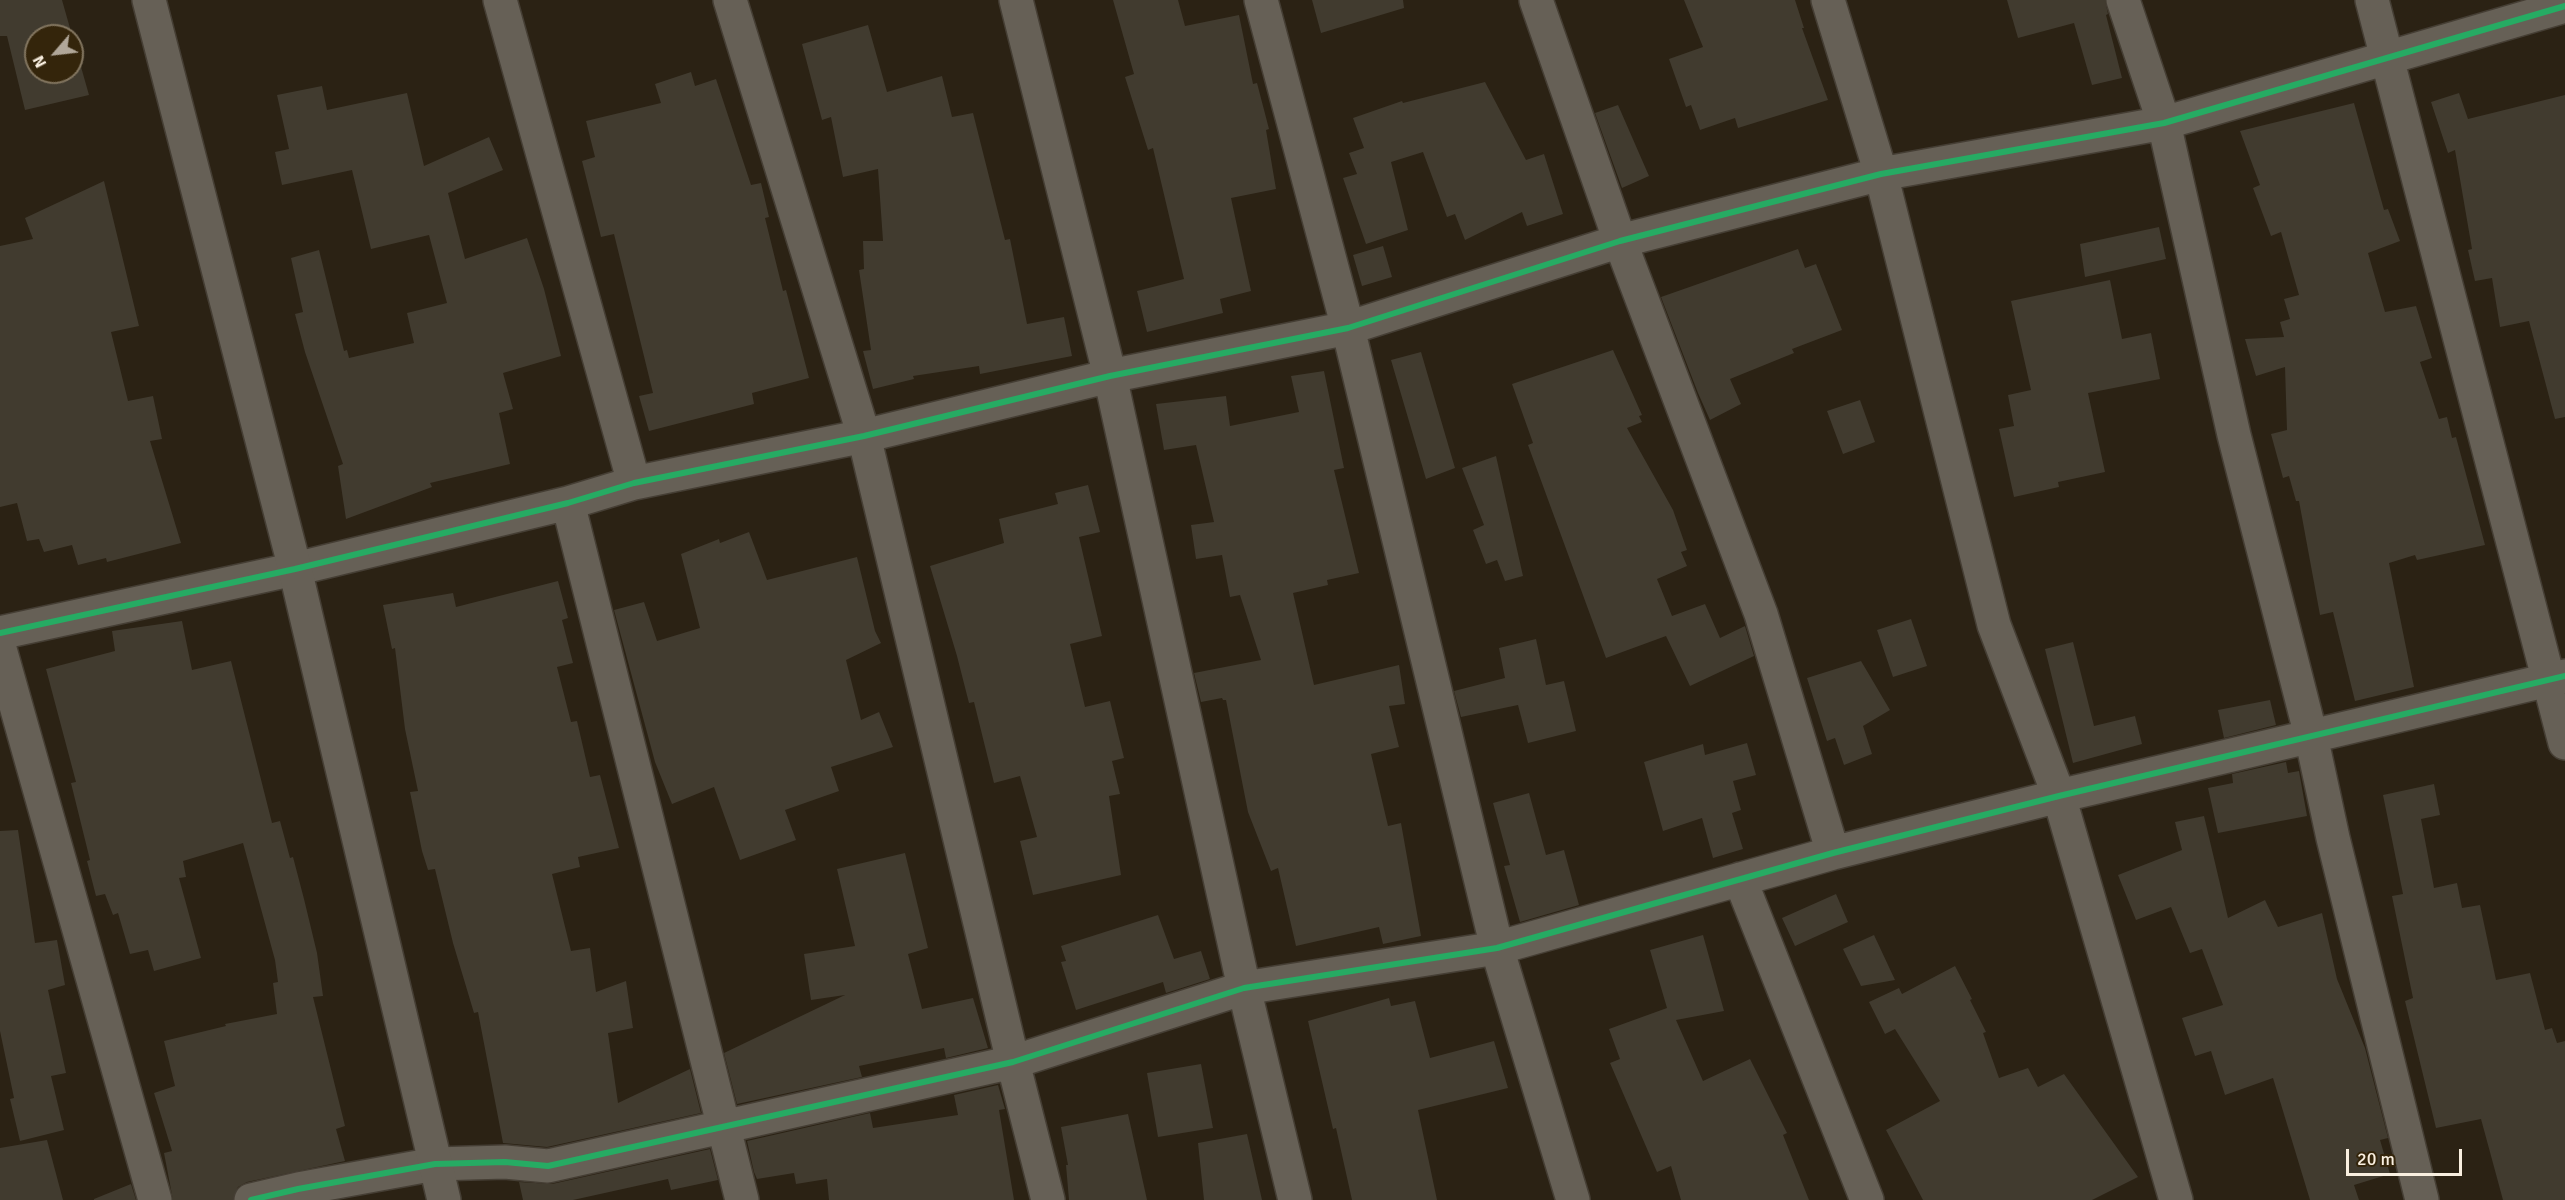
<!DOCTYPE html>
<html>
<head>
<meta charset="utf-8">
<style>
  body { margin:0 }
  #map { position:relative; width:2565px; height:1200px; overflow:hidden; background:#2b2214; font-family:Signika,sans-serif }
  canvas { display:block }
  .north { position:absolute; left:24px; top:24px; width:60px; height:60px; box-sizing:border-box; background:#34250b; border:2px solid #837660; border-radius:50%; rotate:242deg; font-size:16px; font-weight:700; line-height:24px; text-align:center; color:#f9efe0 }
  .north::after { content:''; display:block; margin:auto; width:21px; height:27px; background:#b1a799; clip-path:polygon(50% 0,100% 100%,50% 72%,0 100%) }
  .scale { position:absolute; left:2346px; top:1149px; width:116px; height:27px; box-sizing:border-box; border:3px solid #f9efe0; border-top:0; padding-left:8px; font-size:18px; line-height:21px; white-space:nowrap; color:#f9efe0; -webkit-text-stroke:4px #34250b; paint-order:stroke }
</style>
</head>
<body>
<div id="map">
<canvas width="2565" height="1200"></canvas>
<div class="north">N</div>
<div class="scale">20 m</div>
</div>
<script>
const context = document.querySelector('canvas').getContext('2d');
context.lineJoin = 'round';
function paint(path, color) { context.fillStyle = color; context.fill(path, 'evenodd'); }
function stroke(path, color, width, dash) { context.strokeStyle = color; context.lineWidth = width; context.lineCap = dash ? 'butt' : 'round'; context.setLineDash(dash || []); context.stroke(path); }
paint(new Path2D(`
  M0,0H62L89,95L25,110L7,36H0ZM36,36H72V72H36Z
  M1113,0H1178L1185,26L1239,15L1253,84L1257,83L1269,129L1266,130L1276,189L1231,198L1251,291L1220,299L1223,313L1147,332L1137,291L1184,279L1153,148L1148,150L1125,77L1134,74Z
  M1312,0H1403L1404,8L1321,33Z
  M1684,0H1795L1804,28H1802L1828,100L1738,128L1735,118L1700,130L1691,105L1686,107L1669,59L1703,47Z
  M2007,0H2105L2108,14L2106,15L2122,78L2092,85L2074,23L2018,38Z
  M868,25L887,92L942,76L952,117L973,113L1005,240L1010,239L1027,324L1064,317L1072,356L980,374L979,366L913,376L914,379L873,389L863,351L871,350L859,270L864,269L863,241H883L878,169L843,177L831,117L822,120L802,44Z
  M691,72L695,86L716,79L751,185L761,183L769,217L765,218L783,291L786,290L809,378L752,393L754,404L649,431L639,396L653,393L614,234L601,237L582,161L595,157L586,121L661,103L655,84Z
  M1485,82L1526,160L1544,154L1563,214L1527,226L1522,212L1465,240L1455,214L1447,217L1423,152L1391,162L1408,230L1366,244L1343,178L1357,174L1349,153L1364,148L1353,118L1402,101L1403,103Z
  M322,86L327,110L407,93L424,166L489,137L503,170L448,193L465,259L527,238L544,289L561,356L503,373L513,409L499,413L510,464L430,483L432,487L346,519L338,466L343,464L305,352L295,314L303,312L291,258L319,250L344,351L347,350L349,358L414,343L407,313L447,303L429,235L371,249L352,170L282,185L275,152L289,149L277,95Z
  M2459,93L2468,119L2565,95V417L2555,419L2529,321L2500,327L2492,278L2475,281L2468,250L2472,249L2455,150L2448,153L2431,102Z
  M2354,103L2384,210L2388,209L2400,241L2368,253L2385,312L2416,306L2432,358L2420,362L2439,419L2447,417L2452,438L2456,437L2485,545L2417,560L2415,555L2389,563L2414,687L2355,701L2333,612L2320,615L2299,501H2296L2289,476L2283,478L2271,434L2287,430L2285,367L2256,376L2245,339L2284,337L2280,322L2290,319L2284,299L2299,295L2281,232L2271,236L2253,188L2260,185L2240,131Z
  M1618,105L1649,176L1622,188L1595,113Z
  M104,181L139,326L111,332L128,401L153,396L162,439L150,441L181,543L107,562L106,558L78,565L72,545L44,552L39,539L27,541L17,503L0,507V246L33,239L25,218Z
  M2159,227L2166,259L2085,277L2080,244Z
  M1383,246L1392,277L1362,286L1353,255Z
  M1798,249L1805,268L1816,264L1842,330L1792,349L1794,353L1730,379L1741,404L1710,420L1698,393L1661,297Z
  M2110,280L2122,339L2151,333L2160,379L2088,393L2105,472L2058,482L2059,487L2014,497L1999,429L2014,426L2008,395L2031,390L2011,301Z
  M1613,350L1642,415L1639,416L1642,422L1627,428L1673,510L1687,550L1681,552L1687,566L1657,579L1672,616L1705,604L1720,638L1745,626L1754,656L1690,686L1666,636L1606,658L1528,445L1533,443L1512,384Z
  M1421,352L1455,468L1426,479L1391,360Z
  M1324,371L1344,468L1334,470L1359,573L1327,580L1328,585L1293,593L1314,685L1399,665L1405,704L1389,706L1399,747L1371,754L1388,826L1401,823L1421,936L1383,944L1379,927L1296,946L1278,868L1271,871L1248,812L1226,700H1223L1222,698L1201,702L1194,673L1261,660L1240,595L1230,597L1222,555L1196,559L1191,525L1214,522L1196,445L1164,450L1156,404L1226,396L1230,426L1299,412L1291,376Z
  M1860,400L1875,442L1843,454L1827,411Z
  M1496,456L1523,576L1505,581L1497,560L1486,564L1473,530L1484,525L1462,468Z
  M1088,485L1100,532L1079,537L1102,636L1070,644L1085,707L1110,701L1124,758L1112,761L1120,794L1109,796L1121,875L1033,895L1020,841L1037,837L1020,776L994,783L974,702L969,703L957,656L930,566L1004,543L999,519L1058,504L1055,493Z
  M749,532L767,580L857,557L875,631L881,643L846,660L861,720L879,712L893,747L831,767L839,791L785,810L796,840L740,860L714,787L672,804L655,762L614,610L644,602L657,641L700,628L681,554L719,539L720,543Z
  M558,581L568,618L562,620L573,663L557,667L571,722L577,721L590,777L600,775L619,848L578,857L580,867L552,874L571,951L590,948L596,992L626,981L633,1028L608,1033L618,1103L690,1069L701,1113L547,1147L503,1143L478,1012L474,1013L453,943L435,869L428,870L422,851L410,792L418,791L405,729L395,648L392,649L383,605L453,593L456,607Z
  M1911,619L1927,666L1893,677L1877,630Z
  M182,621L192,670L231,661L272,823L280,821L290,858L293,857L304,899L317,953L323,996L313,997L345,1126L336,1129L345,1161L247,1182L238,1187L233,1200H173L164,1153L172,1151L154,1093L175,1086L164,1041L226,1026L225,1024L277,1014L273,983L278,982L275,960L243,843L183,861L186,877L179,878L201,958L154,971L148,950L130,954L118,913L113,915L105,894L96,896L87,861L90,860L71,783L76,782L46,669L115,651L112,631Z
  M1536,639L1546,685L1564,681L1576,731L1528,743L1518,705L1461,717L1454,691L1505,678L1499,648Z
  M2073,642L2094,726L2135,716L2142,744L2073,763L2045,649Z
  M1861,661L1890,710L1863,726L1872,754L1844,765L1835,738L1827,741L1807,678Z
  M2270,700L2276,725L2224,738L2218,710Z
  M1747,743L1756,775L1733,781L1741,810L1732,813L1743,849L1713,858L1702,818L1663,831L1644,762L1703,744L1705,755Z
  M2286,762L2288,773L2299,771L2307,816L2218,833L2208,788L2233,783L2232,774Z
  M2434,784L2440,815L2421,819L2434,888L2457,883L2462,908L2480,905L2496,980L2530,973L2545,1030L2552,1028L2557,1043L2565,1041V1200H2503L2481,1119L2436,1128L2405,1001L2413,998L2392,896L2403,894L2383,795Z
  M1529,793L1546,855L1564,850L1579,905L1520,922L1504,866L1510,865L1493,803Z
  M2204,816L2228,918L2265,900L2278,927L2322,913L2337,979L2365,1048L2388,1138L2380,1140L2390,1174L2354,1185L2359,1200H2310L2273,1078L2225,1095L2211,1051L2195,1056L2182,1018L2223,1005L2202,949L2190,953L2171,907L2136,920L2118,875L2182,850L2175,822Z
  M18,830L35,943L57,940L65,985L48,990L66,1073L51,1076L64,1130L20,1141L10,1099L14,1098L0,1031V831Z
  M905,853L928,948L908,954L922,1009L973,998L988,1048L946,1058L944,1048L859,1066L862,1077L737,1104L724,1053L845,995L811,1000L804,954L855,946L837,869Z
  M1836,894L1848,922L1795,946L1782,918Z
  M1158,915L1174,959L1201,951L1210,979L1166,993L1163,982L1076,1010L1061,962L1066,961L1061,946Z
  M1703,935L1724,1011L1676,1020L1703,1081L1750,1059L1787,1133L1783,1135L1809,1200H1681L1671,1166L1657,1172L1610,1063L1620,1059L1609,1029L1667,1008L1650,950Z
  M1874,935L1895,980L1861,986L1843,949Z
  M1955,966L1972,999L1970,1000L1986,1032L1983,1033L1999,1078L2028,1068L2038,1087L2064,1074L2138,1177L2092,1200H1923L1886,1130L1940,1101L1895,1029L1885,1034L1869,1002L1899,988L1902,994Z
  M1389,998L1391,1006L1415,1001L1430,1058L1494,1041L1508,1088L1418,1110L1437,1200H1352L1336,1128L1333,1129L1308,1021Z
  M1201,1064L1213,1128L1158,1137L1147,1073Z
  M998,1085L1005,1109L999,1110L1014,1200H829L827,1179L796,1184L794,1173L757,1179L754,1172L747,1141L870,1113L873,1128L958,1115L954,1095Z
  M1128,1114L1147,1200H1069L1066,1165H1068L1061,1127Z
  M1247,1134L1262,1200H1204L1198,1143Z
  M47,1140L63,1200H0V1148Z
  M710,1149L718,1180L671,1190L668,1179L573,1200H523L519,1182L552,1184Z
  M131,1184L136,1200H94V1199Z`), '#413b2f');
const minor = new Path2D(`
  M500,0L634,483
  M730,0L864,436L1013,1062L1048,1200
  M1016,0L1110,376L1244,988L1295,1200
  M1261,0L1348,328L1497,948L1573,1200
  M1536,0L1620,241L1761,614L1833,853
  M1828,0L1881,174L1994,625L2059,796L2176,1200
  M2123,0L2164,123L2234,435L2311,736L2333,838L2422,1200
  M2372,0L2565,743
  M568,503L742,1200
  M0,633L295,569L568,503L634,483L864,436L1110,376L1348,328L1620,241L1881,174L2164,123L2565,6
  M0,649L155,1200
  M1740,879L1867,1200
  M251,1200L298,1189L435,1164L505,1162L548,1166L1013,1062L1244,988L1497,948L1833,853L2059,796L2565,676`);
const tertiary = new Path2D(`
  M149,0L295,569L444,1200`);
stroke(minor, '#453e34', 36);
stroke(tertiary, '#453e34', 36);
stroke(minor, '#666056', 33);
stroke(tertiary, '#666056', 33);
stroke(new Path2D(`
  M0,633L295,569L568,503L634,483L864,436L1110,376L1348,328L1620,241L1881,174L2164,123L2565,6
  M251,1200L298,1189L435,1164L505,1162L548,1166L1013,1062L1244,988L1497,948L1833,853L2059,796L2565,676`), '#26ab63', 6);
</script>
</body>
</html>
